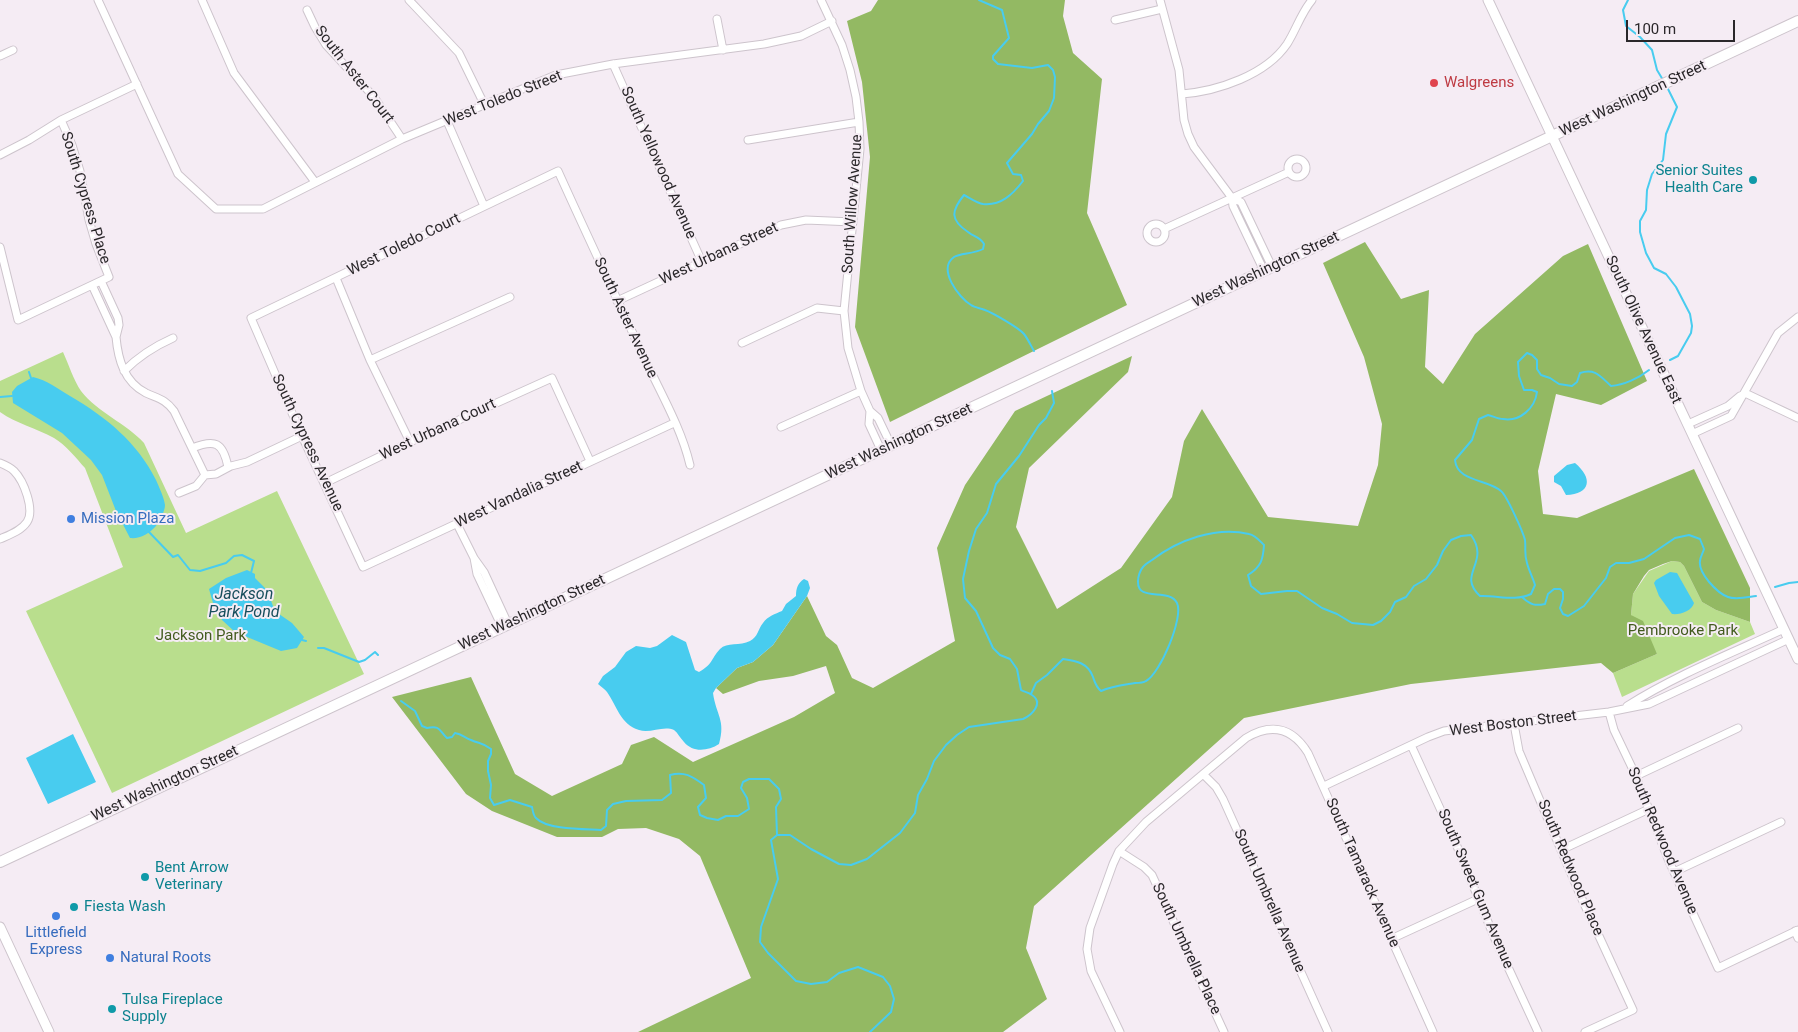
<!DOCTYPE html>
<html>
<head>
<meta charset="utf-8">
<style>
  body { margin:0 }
  #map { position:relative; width:1798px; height:1032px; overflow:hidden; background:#f5ecf4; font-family:Roboto,sans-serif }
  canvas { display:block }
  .scale { position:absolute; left:1626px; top:20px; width:109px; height:22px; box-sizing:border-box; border:2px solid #2a272a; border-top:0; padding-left:6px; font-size:15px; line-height:18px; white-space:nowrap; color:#2a272a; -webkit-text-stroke:4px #f5ecf4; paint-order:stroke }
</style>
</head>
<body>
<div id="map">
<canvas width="1798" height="1032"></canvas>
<div class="scale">100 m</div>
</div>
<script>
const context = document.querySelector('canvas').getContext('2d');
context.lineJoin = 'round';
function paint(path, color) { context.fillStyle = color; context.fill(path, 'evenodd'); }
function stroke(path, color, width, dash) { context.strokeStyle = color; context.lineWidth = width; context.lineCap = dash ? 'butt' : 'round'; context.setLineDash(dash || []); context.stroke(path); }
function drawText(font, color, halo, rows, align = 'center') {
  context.font = font + ' Roboto,sans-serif'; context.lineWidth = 4; context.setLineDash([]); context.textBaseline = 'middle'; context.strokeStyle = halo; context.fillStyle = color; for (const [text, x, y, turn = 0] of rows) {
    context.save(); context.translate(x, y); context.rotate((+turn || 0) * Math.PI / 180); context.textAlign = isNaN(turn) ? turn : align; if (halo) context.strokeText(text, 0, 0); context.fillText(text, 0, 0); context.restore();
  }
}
paint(new Path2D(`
  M63,352C68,363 74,381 81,391C98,413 126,423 144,443L186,533L277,491L364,674L112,793L26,611L123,567L85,468C76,458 66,445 54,438C36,428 17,424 0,412V381Z
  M1672,561L1680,562L1684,566L1702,602L1716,610L1750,622L1755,634L1622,697L1613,673L1657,654L1631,615L1633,594L1649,571Z`), '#b9de8d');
paint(new Path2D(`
  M878,0H1065L1063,16L1073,53L1102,79L1087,213L1127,305L890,422L855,327L870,157L862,82L847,21L871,11Z
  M1365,242L1401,299L1429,290L1425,367L1443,384L1475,334L1563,256L1588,244L1647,381L1601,405L1556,394L1538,471L1543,514L1577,518L1694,469L1750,588V622L1716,610L1702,602L1684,566L1680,562L1672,561L1663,564L1649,570L1644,576L1633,594L1631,615L1643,621L1657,654L1613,673L1601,663L1411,684L1244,718L1034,906L1026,948L1047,999L1003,1032H638L751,978L700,856L679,839L646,828L618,829L602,837H557L492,811L466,794L392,697L471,677L515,774L552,796L622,764L631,745L654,737L693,762L794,717L835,693L826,666L793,676L759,681L723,694L716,688L737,668L753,662L773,645L807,596L826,636L837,645L852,678L873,688L955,641L937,548L965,485L1015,411L1132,356L1128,372L1029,468L1016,527L1057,609L1121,568L1172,497L1184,441L1202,409L1268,517L1358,526L1378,465L1382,424L1364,357L1323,263Z`), '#93b963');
paint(new Path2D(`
  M33,377C47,380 58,389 70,396C106,417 137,442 156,480C159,487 164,497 165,505C165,512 159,521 156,526C149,534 140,539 130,538L116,511L102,475L91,460L62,433L13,403L12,392L17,386Z
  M1575,463C1593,478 1591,494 1566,495L1561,486L1554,482V476L1567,465Z
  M247,570L255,574V578L267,590L273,606L279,614L292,623L304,637L297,648L281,651L235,632L222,620L213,603L209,589L226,578Z
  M1670,572L1677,573L1694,603C1692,611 1680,615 1672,614L1659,596L1654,583L1656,580Z
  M804,579L808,581L810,588L807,596L773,645L753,662L737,668L716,688L713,693C716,715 726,720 719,744C708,751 693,753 684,742C680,738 678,733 674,730C663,725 650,734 639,730C620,724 617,706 607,692C605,689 601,687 598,684L603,676L615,667L626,652L636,646L650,648L657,646L672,635L686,642L695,670L699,672C714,663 710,660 720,649C727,642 740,646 750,641C758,637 758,629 763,623C768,616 775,614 782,611L786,604L796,596C796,588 798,583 804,579Z
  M73,734L96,782L48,804L26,758Z`), '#48ccef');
stroke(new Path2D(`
  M979,0L1002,10L1009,38L993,56V59L998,64L1032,68L1048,65L1053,70L1055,77L1054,98L1049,111L1038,124L1032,134L1007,163L1013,174L1021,175L1023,181C1013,194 1001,206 983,204C977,203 970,198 964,195C951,211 950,220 968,232C974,237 980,237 984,244L983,249C974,254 960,253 954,257C937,269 959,298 971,305C975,308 981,308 985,310C993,313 1019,328 1024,334C1028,339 1031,346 1034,351
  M1628,0L1623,10L1626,26L1640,37L1652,50L1657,70L1663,80
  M1667,87L1677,107L1666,134L1663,160L1652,174L1647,190L1646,210L1640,221V232L1646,253L1654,268L1666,274L1676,287L1690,314L1692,326L1691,333L1678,356L1670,360
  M29,372L31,378
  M0,397L12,396
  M149,532L173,557L178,555L190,570L200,571L226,563L234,556L242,555L254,561L251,573
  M1775,587L1789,583L1798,582
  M1523,598C1531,605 1535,606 1545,604L1548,594L1554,589H1560L1563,592V599L1560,608L1563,614L1568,616L1584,606L1606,578L1610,567L1616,563H1629L1644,559L1675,538L1689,535L1700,539L1704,549C1703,553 1700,557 1700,561C1698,573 1717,593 1728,597C1736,600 1748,597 1756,596
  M302,640L306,641
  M318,648H324L359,662L365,660L375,652L378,655
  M1031,694L1036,683L1047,675L1063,659C1077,661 1088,663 1093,677C1095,683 1096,687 1101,691C1112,686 1123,685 1135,683C1138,683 1143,683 1146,681C1160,674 1184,617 1177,603C1169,587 1137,603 1138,581C1138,577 1140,570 1143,567C1145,564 1149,562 1152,560C1178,540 1216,526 1249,534C1255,535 1259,540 1264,545C1263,560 1261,567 1248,575L1251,586L1261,594L1287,591H1297L1322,608L1337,614L1352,623L1373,625L1381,621L1390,612L1395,602L1406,597L1414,586L1426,579L1437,565L1443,551L1451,540L1461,536L1471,535C1491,563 1456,574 1480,596C1497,595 1515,602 1531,594L1535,585C1533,578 1529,571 1527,563C1524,554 1526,548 1525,540C1523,532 1507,496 1501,491C1488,479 1457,482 1455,460L1472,440L1479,419L1488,415C1493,416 1498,419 1503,419C1520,422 1535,408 1537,392L1532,390H1524L1519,376L1518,362L1527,353L1532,355L1537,360V369L1541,375L1550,378L1559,384L1572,386L1577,382L1580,373C1595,368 1600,376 1611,386C1624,385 1639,378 1649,370
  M401,701L415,711L422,726L427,728C441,725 439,731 447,738L452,737L455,733C462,734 465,738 471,740C480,744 482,742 491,749V754L488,761V771L491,785L490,798L494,805L510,800L532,807C533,811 533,815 536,818C547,830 585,829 601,830L606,826L607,810L613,804L626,801L662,800L671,793L670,775C684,771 692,776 704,785L706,798L698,807L700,815L707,818L718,820L726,816H738L749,809L747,798L741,788L743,782L749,779H769L779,789L781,799L776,807L777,835
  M870,1032L891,1012L894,999L890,986L883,977L858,967L839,973L827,982L811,984L796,981L768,953L760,942L761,927L778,879L771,840L777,835H790L811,849L839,864L851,865L867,859L900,833L915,813L918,795L927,779L934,761L946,745L957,735L969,727L1023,719C1032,715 1044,703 1032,695C1028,692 1024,692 1021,690L1017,669L1010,659L1000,655L993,648L976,611L965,598L963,579L969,551L976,529L987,513L996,484L1019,456L1039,425L1046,418L1054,403L1052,391`), '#48ccef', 2);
const minor = new Path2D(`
  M98,0L178,174L216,209H263L402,139L556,75L613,64L764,44L801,36L832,21
  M202,0L234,73L315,182
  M409,0L459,53L484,104
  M821,0L842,45L850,70L856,97L859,122L860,149L844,311L848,348L861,391L870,411L878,418L891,445
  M1160,0L1179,70L1184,120L1188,134L1194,147L1232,198L1233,206L1264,271
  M307,10L315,27L326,45L374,97L402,139
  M717,19L723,50
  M1115,20L1162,9
  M0,56L13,50
  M613,64L702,262
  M1182,94C1218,91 1266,75 1287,44C1296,30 1301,13 1312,0
  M447,121L484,206
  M748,140L859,122
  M0,155L29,140L61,120L137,84
  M1288 168a9 9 0 1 1 18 0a9 9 0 1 1-18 0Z
  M1232,198L1241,202L1272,267
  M1147 233a9 9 0 1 1 18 0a9 9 0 1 1-18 0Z
  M1164,229L1289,172
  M0,247L18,320L109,277L96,244L89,220L80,171L72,145L61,120
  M336,278L370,360L410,442
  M92,285L116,337L119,325L118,318L101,281
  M617,301L781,225L806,220L853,222
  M116,337C118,359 124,382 146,393C159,399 165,399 174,411L205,475
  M742,343L817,308L844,311
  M370,360L510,297
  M124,371C137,358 155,346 173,338
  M1745,393L1798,418
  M870,411L869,424L881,450
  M674,423L363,567L302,436L251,318L558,171C586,233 615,295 644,357C660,392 681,427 690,465
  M1688,424L1728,406L1740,396
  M781,427L861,391
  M1692,434L1731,416L1778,333L1798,317
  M192,448C215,439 223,442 228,467
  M0,463C5,465 10,467 14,471C24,481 35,510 27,522C21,531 9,535 0,539
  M325,483L410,442L552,378L590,461
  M179,493L196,486L205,475L216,474L231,466L247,462L302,436
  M457,524L474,558
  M502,627L477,574L474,558L484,572L508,624
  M1627,706C1676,675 1732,653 1784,629
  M1609,712L1614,730L1636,776L1668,859L1718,968L1798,930
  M1514,724L1519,751L1581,897L1633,1010L1585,1032
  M1411,745L1454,839L1495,939L1538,1032
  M1203,774L1216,787L1223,799L1328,1032
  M1636,776L1738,728
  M1324,786L1428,737L1444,731L1609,712L1649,704L1789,639
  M1561,850L1649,809
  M1119,851L1144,867L1152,875L1224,1032
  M1674,872L1781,822
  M1795,931L1798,938
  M1391,939L1478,899
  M1120,1032L1091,971L1087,949L1090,928L1113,864L1119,851L1146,822L1246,738C1271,723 1292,727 1308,753L1433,1032`);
const tertiary = new Path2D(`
  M1488,0L1798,659
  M0,927L49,1032`);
const secondary = new Path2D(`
  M0,862L1798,21`);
stroke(minor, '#cdc4cc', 9);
stroke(tertiary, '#cdc4cc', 11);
stroke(secondary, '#cdc4cc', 12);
stroke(minor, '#fff', 7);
stroke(tertiary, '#fff', 9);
stroke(secondary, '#fff', 10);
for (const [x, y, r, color] of [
  [1434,83,5,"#e0444e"],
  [1753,180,5,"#0f9aa8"],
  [71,519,5,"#3f7fe0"],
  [145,877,5,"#0f9aa8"],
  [74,907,5,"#0f9aa8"],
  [56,916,5,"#3f7fe0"],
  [110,958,5,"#3f7fe0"],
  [112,1009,5,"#0f9aa8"]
]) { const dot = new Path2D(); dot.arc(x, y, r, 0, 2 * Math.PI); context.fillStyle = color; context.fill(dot); stroke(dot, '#f5ecf4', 2); }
drawText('15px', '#2a272a', '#f5ecf4', [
  ["South Aster Court",354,75,52],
  ["West Toledo Street",503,99,-22],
  ["West Washington Street",1633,99,-25],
  ["South Yellowood Avenue",658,163,66],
  ["South Cypress Place",85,198,73],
  ["South Willow Avenue",853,204,-86],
  ["West Toledo Court",404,245,-26],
  ["West Urbana Street",719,254,-25],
  ["West Washington Street",1266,270,-25],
  ["South Aster Avenue",625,318,65],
  ["South Olive Avenue East",1643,330,65],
  ["West Urbana Court",438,430,-25],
  ["West Washington Street",899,442,-25],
  ["South Cypress Avenue",307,443,65],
  ["West Vandalia Street",519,495,-25],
  ["West Washington Street",532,613,-25],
  ["West Boston Street",1513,724,-7],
  ["West Washington Street",165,784,-25],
  ["South Redwood Avenue",1662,841,67],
  ["South Redwood Place",1570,868,67],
  ["South Tamarack Avenue",1362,873,66],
  ["South Sweet Gum Avenue",1475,889,67],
  ["South Umbrella Avenue",1269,901,66],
  ["South Umbrella Place",1186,949,65]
]);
drawText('15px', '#be3a42', '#f5ecf4', [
  ["Walgreens",1444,83]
], 'left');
drawText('15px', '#0d838f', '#f5ecf4', [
  ["Senior Suites",1743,171,"right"],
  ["Health Care",1743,188,"right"],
  ["Bent Arrow",155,868],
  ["Veterinary",155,885],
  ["Fiesta Wash",84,907],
  ["Tulsa Fireplace",122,1000],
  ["Supply",122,1017]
], 'left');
drawText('15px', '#366cbe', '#f5ecf4', [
  ["Mission Plaza",81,519],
  ["Littlefield",56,933,"center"],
  ["Express",56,950,"center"],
  ["Natural Roots",120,958]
], 'left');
drawText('15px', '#425b1e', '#f5ecf4', [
  ["Pembrooke Park",1683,631],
  ["Jackson Park",201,636]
]);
drawText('italic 16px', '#184e5d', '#f5ecf4', [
  ["Jackson",244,595],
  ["Park Pond",244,613]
]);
</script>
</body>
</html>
